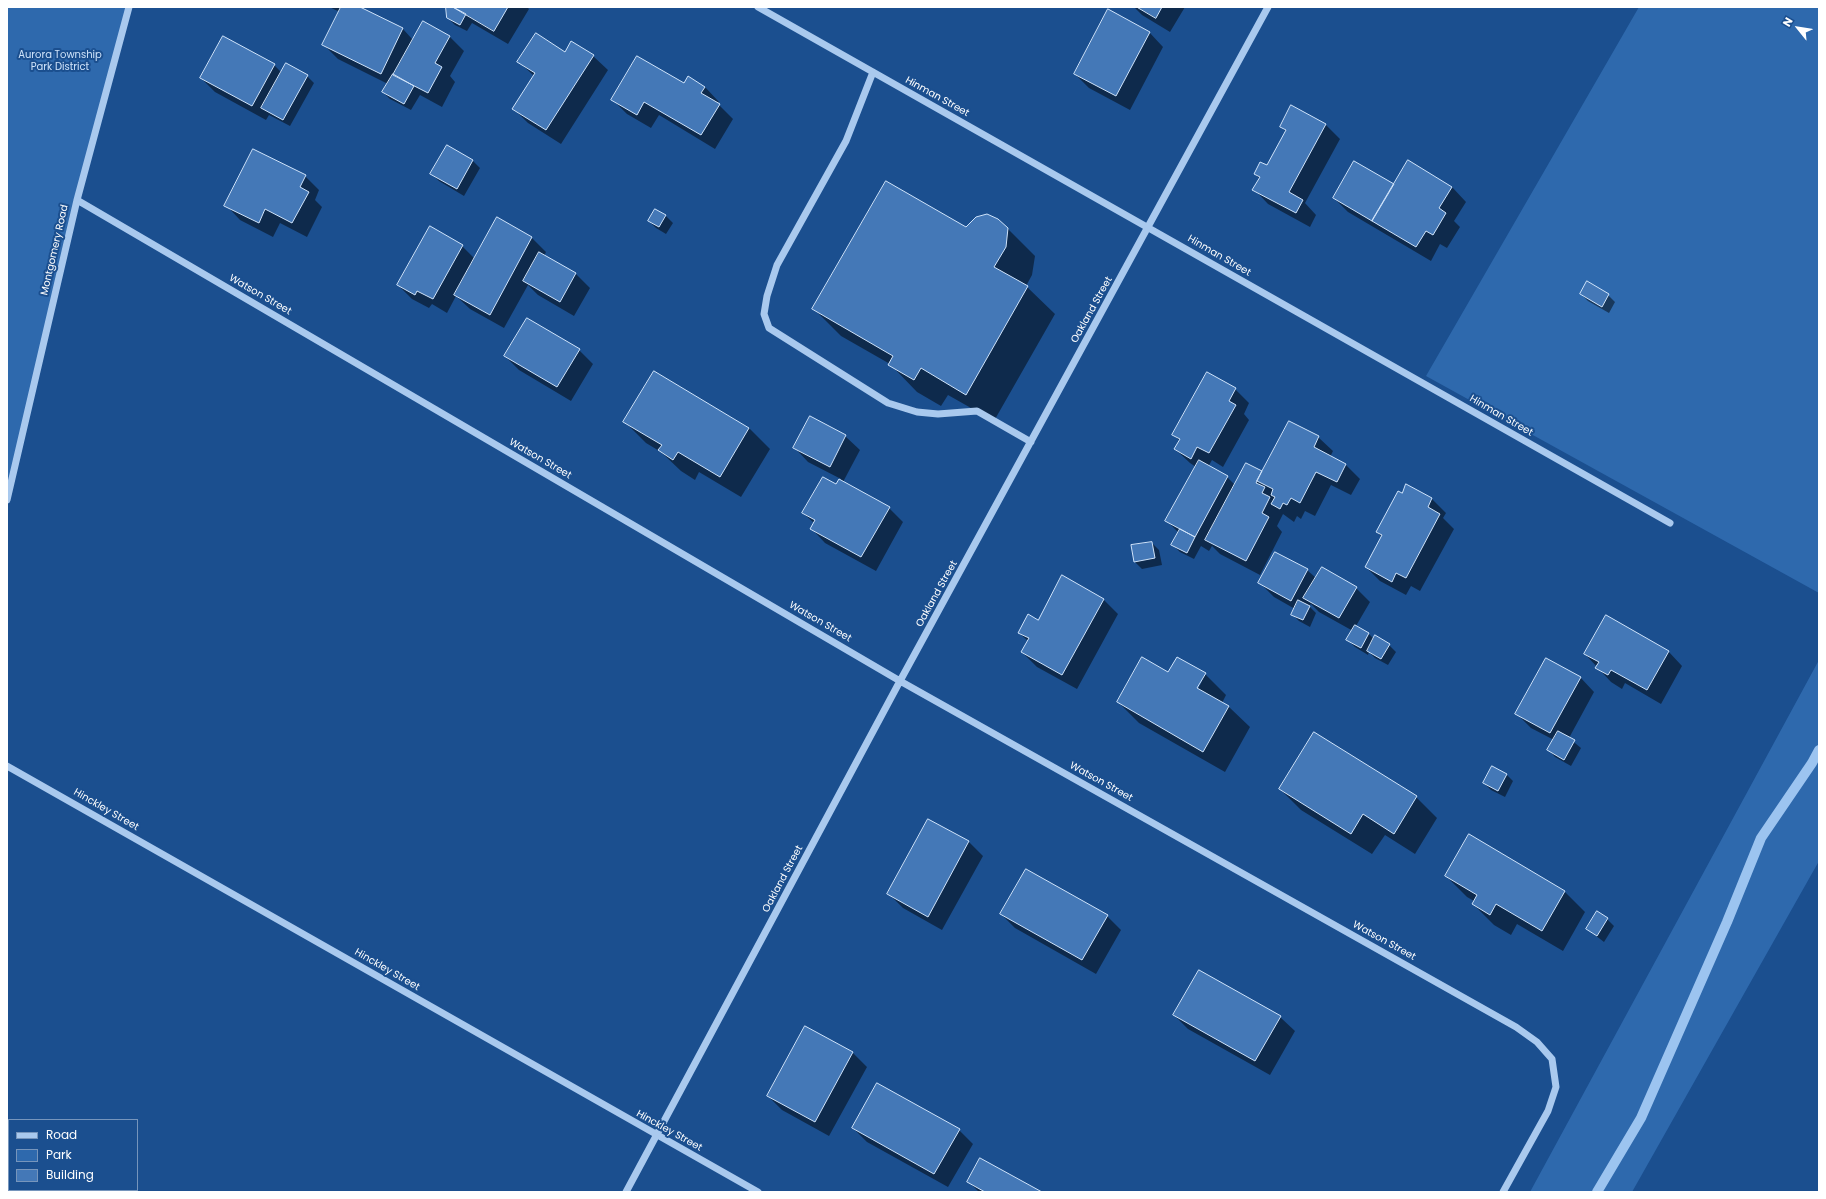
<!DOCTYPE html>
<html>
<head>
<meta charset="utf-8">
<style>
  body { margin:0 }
  #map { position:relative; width:1826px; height:1199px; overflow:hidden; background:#1b4f8f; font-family:Poppins,sans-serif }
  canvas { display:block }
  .frame { position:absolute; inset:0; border:8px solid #fff; pointer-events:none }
  .legend { position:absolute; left:8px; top:1119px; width:130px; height:72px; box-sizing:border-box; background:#1b4f8f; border:1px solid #7695bc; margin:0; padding:5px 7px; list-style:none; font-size:12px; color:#fff }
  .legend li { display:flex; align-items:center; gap:8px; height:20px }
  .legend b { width:20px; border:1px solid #7695bc }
  .north { position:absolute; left:1778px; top:8px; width:40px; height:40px; -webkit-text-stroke:3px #1b4f8f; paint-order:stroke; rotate:300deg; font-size:11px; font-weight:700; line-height:16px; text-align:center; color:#fff }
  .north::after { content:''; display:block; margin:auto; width:14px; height:18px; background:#fff; clip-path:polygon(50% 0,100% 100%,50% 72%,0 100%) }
</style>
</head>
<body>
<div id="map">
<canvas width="1826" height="1199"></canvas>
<div class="frame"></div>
<ul class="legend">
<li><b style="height:5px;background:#a9c9ee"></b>Road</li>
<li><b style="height:11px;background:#2e69ad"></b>Park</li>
<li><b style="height:11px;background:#4478b7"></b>Building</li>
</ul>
<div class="north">N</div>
</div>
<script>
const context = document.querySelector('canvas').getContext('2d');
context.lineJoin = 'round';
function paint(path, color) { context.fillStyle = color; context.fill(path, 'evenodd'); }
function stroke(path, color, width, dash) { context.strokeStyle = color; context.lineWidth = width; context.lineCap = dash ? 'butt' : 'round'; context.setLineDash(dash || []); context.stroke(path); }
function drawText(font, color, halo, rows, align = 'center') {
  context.font = font + ' Poppins,sans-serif'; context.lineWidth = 4; context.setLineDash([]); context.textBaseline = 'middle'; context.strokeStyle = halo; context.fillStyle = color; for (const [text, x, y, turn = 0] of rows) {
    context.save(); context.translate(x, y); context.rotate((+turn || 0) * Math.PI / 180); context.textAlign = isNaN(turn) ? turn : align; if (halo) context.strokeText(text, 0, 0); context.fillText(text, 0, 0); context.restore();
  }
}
paint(new Path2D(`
  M7,7H129L77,200L7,499Z
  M1639,7H1819V593L1426,376Z
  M1819,660V861L1632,1192H1530Z`), '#2e69ad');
paint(new Path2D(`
  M329,7H358L403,29L413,40L449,36L464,51L450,76L455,82L442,107L420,95L411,110L390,99L383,92L388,84L338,59L324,45L340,12Z
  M447,7H527L529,9L508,44L472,23L467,31L455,25L448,18Z
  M1134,7H1185L1170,32L1142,15Z
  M1149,32L1163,47L1130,110L1089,88L1075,74Z
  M572,42L593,56L608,70L561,144L528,123L514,109L534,76L518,61L565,53Z
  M274,65L282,73L307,76L314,83L290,126L269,115L266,120L215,92L201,78Z
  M684,85L705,87L719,102L717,103L733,119L715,149L659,115L651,128L627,114L613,100Z
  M1291,106L1326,125L1340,139L1305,203L1316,215L1310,227L1268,204L1254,189L1260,179L1255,174L1268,167L1286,132L1281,126Z
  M447,147L473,161L480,168L464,196L439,181L432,174Z
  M305,176L319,190L315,200L322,207L307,237L280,223L273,237L240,220L226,205Z
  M1452,187L1466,202L1454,221L1460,227L1447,248L1440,244L1431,261L1348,212L1334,198Z
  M655,210L666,216L673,223L666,234L656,228L649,221Z
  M497,218L532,238L546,252L544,256L576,274L590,288L574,316L538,295L528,285L504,328L470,309L456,296L447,313L432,304L429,308L412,299L398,285L462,246L475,259Z
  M967,228L1008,229L1035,256L1032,275L1026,286L1055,314L994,421L948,395L941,406L917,392L890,364L841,336L814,309Z
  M1581,294L1608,295L1615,302L1609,313L1588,301Z
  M579,350L593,364L571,401L519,370L505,356Z
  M1235,389L1249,403L1244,414L1249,420L1223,467L1212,460L1208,467L1227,477L1235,485L1246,464L1263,473L1318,437L1333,451L1330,457L1346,465L1360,479L1351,495L1331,485L1315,516L1305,511L1301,519L1297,516L1294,522L1283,514L1277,526L1282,532L1260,575L1220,554L1212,546L1209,551L1201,546L1194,559L1180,552L1173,545L1179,533L1167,521L1196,467L1190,463L1175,449L1180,441L1173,434Z
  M810,417L845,436L860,450L843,482L889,508L903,522L876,571L825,543L811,528L814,523L803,513L836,486L841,479L808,462L794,447Z
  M625,422L749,428L770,449L741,497L699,472L695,480L681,471L661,452L646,443Z
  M1407,486L1432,499L1446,513L1443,518L1454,529L1420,591L1411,586L1406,595L1380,581L1366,567L1382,537L1377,532Z
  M1152,543L1159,550L1162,565L1142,569L1135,562Z
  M1307,570L1316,578L1356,588L1370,602L1356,626L1369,634L1374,639L1389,645L1396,652L1388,665L1375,658L1369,652L1368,655L1355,647L1348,640L1353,631L1319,612L1311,604L1309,606L1316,613L1310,627L1299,621L1292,614L1295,609L1274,597L1260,583Z
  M1063,577L1104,600L1118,614L1077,689L1037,667L1022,652L1028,641L1019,633L1039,621Z
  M1668,651L1682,666L1661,704L1625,683L1622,689L1611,682L1585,654Z
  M1169,674H1205L1226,695L1222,703L1229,707L1250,727L1225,772L1139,723L1118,702ZM1201,679H1203L1196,693L1194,692Z
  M1580,677L1594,692L1569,738L1581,748L1571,766L1555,757L1549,750L1554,740L1531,728L1517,714Z
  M1506,774L1513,781L1505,797L1491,790L1484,783Z
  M1280,789L1416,797L1437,818L1415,854L1385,835L1372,854L1301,810Z
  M929,820L969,842L983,856L942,930L903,908L889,894Z
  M1446,876L1564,891L1585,912L1563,951L1517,924L1511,935L1494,925L1473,904L1474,901L1467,897Z
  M1001,914L1107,916L1121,930L1096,974L1015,928Z
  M1607,919L1614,926L1604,942L1587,929Z
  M1174,1015L1280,1017L1295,1031L1270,1075L1188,1029Z
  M805,1027L853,1053L867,1067L829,1136L782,1110L768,1096Z
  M853,1128L959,1130L973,1144L948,1187L867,1142Z
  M968,1181L1040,1192H979Z`), '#0007');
stroke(new Path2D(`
  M1597,1192L1641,1118L1727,922L1761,838L1812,763L1819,750`), '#9cc4f0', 10);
const building = new Path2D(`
  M341,7H360L403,28L381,74L322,45Z
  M446,7H453L466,14L460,25L447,18Z
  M453,7H508L494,31Z
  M1137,7H1162L1156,18Z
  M1108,9L1150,32L1116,96L1074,74Z
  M423,21L450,36L435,63L442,67L428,93L393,75Z
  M536,33L565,52L571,41L594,55L546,130L512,109L535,73L517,62Z
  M223,36L275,64L252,106L200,78Z
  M637,56L684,83L688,76L705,87L701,93L720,104L701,135L644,102L637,115L611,100Z
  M286,63L308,75L283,120L261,108Z
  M393,74L414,86L404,104L382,92Z
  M1291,105L1326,124L1289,192L1303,200L1296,213L1252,190L1260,177L1254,174L1260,162L1267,165L1286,130L1280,127Z
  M447,145L473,160L457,189L430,174Z
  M253,149L306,175L300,187L309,192L292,223L265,209L259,223L224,206Z
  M1408,160L1452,187L1439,208L1446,213L1433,235L1426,231L1416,247L1372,221Z
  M1354,161L1394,184L1372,221L1333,198Z
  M886,181L966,227L976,217L987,214L998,219L1008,228L1006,247L994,267L1028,286L966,395L921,368L914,380L888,365L893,356L812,309Z
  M655,209L666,215L659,227L648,221Z
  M497,217L532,237L490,315L454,295Z
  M430,226L463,245L433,299L417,291L415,295L397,285Z
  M539,252L576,273L560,302L523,281Z
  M1587,281L1609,294L1602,307L1580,294Z
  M527,318L580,349L557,387L504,356Z
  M654,371L749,428L720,477L678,452L673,460L658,450L662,445L623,422Z
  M1207,372L1236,388L1229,401L1236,405L1209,453L1197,447L1191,459L1174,449L1180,439L1172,435Z
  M810,416L846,435L830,467L793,448Z
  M1289,421L1319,436L1314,447L1346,464L1337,482L1316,472L1300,503L1291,498L1287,505L1283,503L1280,509L1271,504L1275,497L1271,495L1273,489L1257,481Z
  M1199,460L1228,476L1195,537L1165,521Z
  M1246,463L1262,471L1256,483L1265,487L1262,493L1270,497L1262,513L1269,517L1246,561L1205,540Z
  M823,477L836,484L839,479L890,507L861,557L810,529L815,520L802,513Z
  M1406,484L1432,498L1428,507L1440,514L1406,578L1396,573L1392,582L1365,567L1382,535L1376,532L1398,491L1402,493Z
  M1180,529L1195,537L1187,553L1171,545Z
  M1152,542L1155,558L1134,562L1131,545Z
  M1275,552L1308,569L1291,601L1258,583Z
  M1322,567L1357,587L1339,618L1303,598Z
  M1062,575L1104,599L1062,675L1021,652L1029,638L1018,633L1028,614L1038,620Z
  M1298,600L1310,606L1303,620L1291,615Z
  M1606,615L1669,651L1647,690L1611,670L1608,675L1595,668L1599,662L1584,654Z
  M1355,625L1369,633L1361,648L1346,640Z
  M1375,635L1390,644L1381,659L1367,651Z
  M1142,657L1168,672L1177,657L1206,673L1197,688L1229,706L1203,752L1117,702Z
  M1546,658L1581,677L1550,733L1515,714Z
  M1558,731L1575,740L1564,760L1547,750Z
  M1314,732L1417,796L1394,834L1363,814L1351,834L1279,789Z
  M1492,766L1507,774L1498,791L1483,783Z
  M928,819L969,841L928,917L887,894Z
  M1469,834L1565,891L1542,931L1496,904L1490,915L1472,904L1477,895L1445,876Z
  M1026,869L1108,915L1082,960L1000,914Z
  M1597,911L1608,918L1597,936L1586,929Z
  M1199,970L1281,1016L1255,1061L1173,1015Z
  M805,1026L853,1052L815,1122L767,1096Z
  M877,1083L960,1129L934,1174L852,1128Z
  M980,1158L1042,1192H985L967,1182Z`);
paint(building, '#4478b7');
stroke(building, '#cfe3fa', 1);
stroke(new Path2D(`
  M758,7L1670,523
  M873,72L846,141L777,265L767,296L764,314L769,328L888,403L917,412L938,414L977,411L1031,442
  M77,200L900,681L1516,1027L1537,1042L1552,1059L1556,1087L1548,1111L1503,1192
  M7,500L77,200L129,7
  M7,766L758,1192
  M626,1192L900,681L1268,7`), '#a9c9ee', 7);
drawText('10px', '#cfe3fa', '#1b4f8f', [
  ["Aurora Township",60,55],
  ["Park District",60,67]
]);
drawText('10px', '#fff', '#1b4f8f', [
  ["Hinman Street",937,97,29],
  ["Montgomery Road",55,250,-77],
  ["Hinman Street",1219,256,30],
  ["Watson Street",260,295,30],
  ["Oakland Street",1092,310,-61],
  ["Hinman Street",1501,416,30],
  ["Watson Street",540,459,30],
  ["Oakland Street",937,594,-61],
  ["Watson Street",820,622,30],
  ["Watson Street",1101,782,29],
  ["Hinckley Street",106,810,30],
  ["Oakland Street",783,879,-62],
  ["Watson Street",1384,941,29],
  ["Hinckley Street",387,970,30],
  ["Hinckley Street",669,1131,29]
]);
</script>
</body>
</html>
